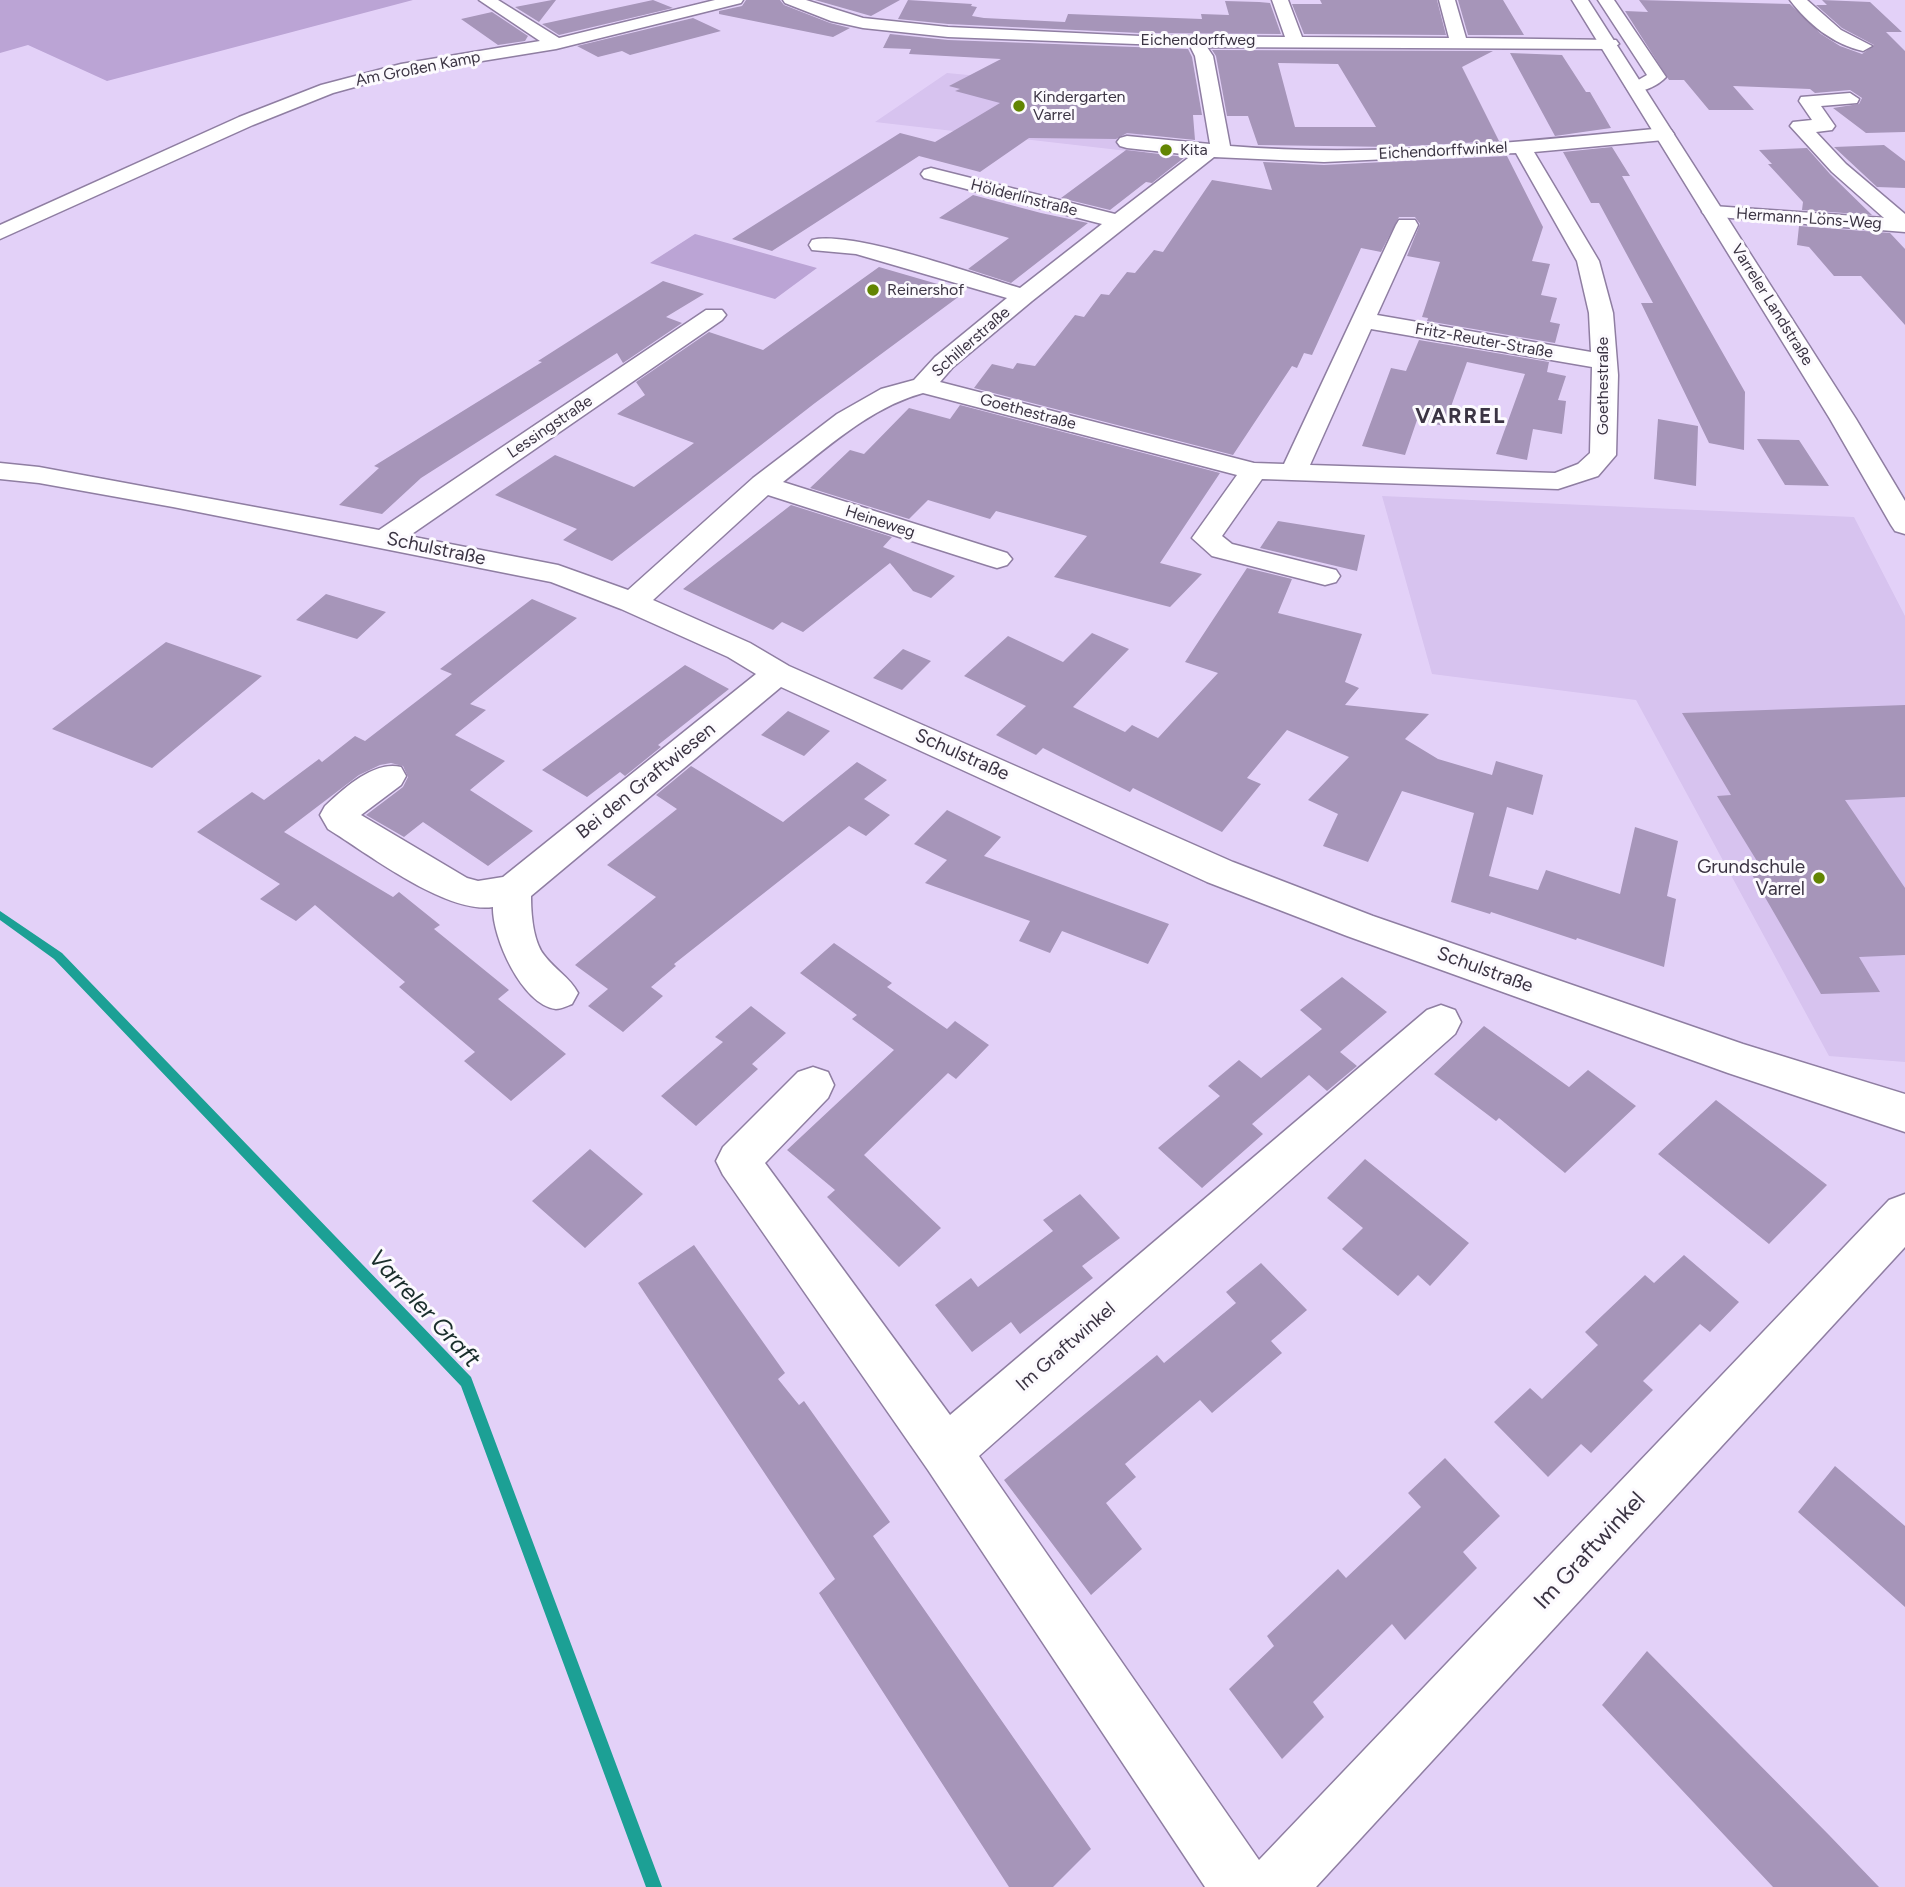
<!DOCTYPE html>
<html>
<head>
<meta charset="utf-8">
<style>
  body { margin:0 }
  canvas { display:block; background:#e3d1f8 }
</style>
</head>
<body>
<canvas width="1905" height="1887"></canvas>
<script>
const context = document.querySelector('canvas').getContext('2d');
context.lineJoin = 'round';
function paint(path, color) { context.fillStyle = color; context.fill(path, 'evenodd'); }
function stroke(path, color, width, dash) { context.strokeStyle = color; context.lineWidth = width; context.lineCap = dash ? 'butt' : 'round'; context.setLineDash(dash || []); context.stroke(path); }
function drawText(font, color, halo, rows, align = 'center') {
  context.font = font + ' Figtree,sans-serif'; context.lineWidth = 6; context.setLineDash([]); context.textBaseline = 'middle'; context.strokeStyle = halo; context.fillStyle = color; for (const [text, x, y, turn = 0] of rows) {
    context.save(); context.translate(x, y); context.rotate((+turn || 0) * Math.PI / 180); context.textAlign = isNaN(turn) ? turn : align; if (halo) context.strokeText(text, 0, 0); context.fillText(text, 0, 0); context.restore();
  }
}
paint(new Path2D(`
  M947,73L1138,91L1145,153L875,122Z
  M1382,496L1854,517L1905,616V1062L1829,1056L1636,700L1432,674Z`), '#d7c3ef');
paint(new Path2D(`
  M0,0H413L107,81L28,45L0,53Z
  M695,234L817,268L775,299L650,263Z`), '#bba4d5');
paint(new Path2D(`
  M0,911L62,953L471,1377L662,1887H646L461,1386L54,959L0,920Z`), '#1ca095');
paint(new Path2D(`
  M552,0H556L539,22L515,7Z
  M653,0L673,8L559,35L542,24Z
  M746,0H780L784,5L830,23L850,28L833,37L719,14V11L742,6Z
  M815,0H900L871,16Z
  M908,0L972,4L971,6L977,7L972,16L984,18L1065,22L1068,14L1202,19L1201,14L1229,15L1225,1L1259,2L1270,3L1281,34L1140,33L948,24L898,19Z
  M1320,0H1437L1446,35L1304,34L1292,4H1322Z
  M1458,0H1503L1524,35H1468Z
  M1639,0L1790,4L1821,34L1840,46L1862,54L1874,45L1842,28L1816,5H1827L1822,0L1870,2L1902,32H1886L1905,51V132L1866,133L1833,108L1859,104L1862,98L1850,90L1815,93L1810,89L1733,86L1754,110H1709L1684,80H1669L1625,11L1648,12Z
  M492,12L528,36L525,41L498,45L461,19Z
  M693,18L721,31L630,55L622,51L598,57L577,46Z
  M890,34L948,40L1188,49L1192,57L1202,115H1193L1195,140L1127,133L1116,139L1029,138L980,172L919,156L772,251L732,239L900,133L935,142L1000,103L955,91L960,89L949,86L1001,59L909,54L911,49L883,48Z
  M1212,50L1493,51L1462,67L1499,141L1393,147L1258,145L1248,116H1227L1216,56ZM1278,63L1338,64L1376,127H1295Z
  M1510,53L1562,55L1586,92H1590L1611,128L1555,136Z
  M1884,145L1905,161V188L1877,187L1834,147Z
  M1612,147L1630,176H1622L1745,392L1744,450L1709,443L1641,303H1653L1599,203H1591L1563,152Z
  M1807,148L1830,174L1872,215L1802,210L1803,202L1768,164H1772L1759,150Z
  M1126,150L1185,157L1152,183L1146,182L1110,210L1061,198Z
  M1507,156L1543,227L1532,261L1550,264L1541,295L1557,298L1550,322L1560,324L1555,343L1427,321L1428,318L1422,317L1440,262L1407,256L1420,224L1415,217H1399L1381,252L1361,248L1312,355L1304,353L1297,368L1292,366L1233,455L974,388L992,364L1013,369L1017,363L1035,366L1075,315L1084,317L1101,294L1109,295L1127,272L1135,273L1154,250L1163,252L1212,180L1272,190L1263,162L1324,165Z
  M973,195L1041,213L1088,223L1011,283L968,269L1009,238L939,218Z
  M1799,226L1890,233L1905,249V325L1861,276H1834L1809,247L1797,245Z
  M879,267L965,292L815,403L612,561L563,540L577,529L495,495L555,455L634,487L694,443L617,414L645,395L636,382L709,332L763,350Z
  M663,281L704,294L666,317L682,323L623,363L617,353L421,478L382,514L339,505L379,468L374,466L542,362L538,361Z
  M1419,340L1549,362L1547,372L1566,376L1558,400L1566,401L1562,434L1533,429L1527,460L1496,454L1525,374L1467,362L1444,426L1417,420L1405,455L1362,446L1391,368L1406,371Z
  M960,405L1220,473L1160,563L1202,574L1170,607L1054,577L1087,536L996,511L990,519L928,500L909,519L810,488L850,450L864,454L909,408L950,419Z
  M1658,419L1698,426L1696,486L1654,479Z
  M1757,439L1799,440L1829,486L1785,485Z
  M791,505L892,537L883,547L955,576L931,598L913,591L890,563L803,632L782,622L773,630L683,589Z
  M1278,521L1365,535L1357,571L1260,548Z
  M1247,568L1292,579L1278,613L1362,634L1345,682L1359,688L1345,705L1429,714L1405,739L1438,759L1492,775L1496,761L1543,775L1533,815L1507,807L1489,876L1538,890L1546,870L1620,894L1635,827L1678,841L1667,896L1676,899L1664,967L1577,938L1576,940L1491,912L1490,914L1451,902L1474,813L1402,791L1368,862L1323,846L1338,814L1308,800L1349,757L1287,730L1247,778L1261,784L1222,832L1133,788L1130,792L1043,748L1036,755L996,735L1026,706L964,676L1008,636L1063,662L1092,633L1129,649L1073,707L1125,732L1132,725L1158,738L1218,673L1185,662Z
  M326,594L386,612L357,639L296,620Z
  M532,599L577,618L470,704L486,710L455,735L505,761L470,790L533,831L488,866L423,822L404,837L366,815L403,787L408,777L403,766L391,763L380,765L359,775L284,832L393,897L399,892L440,925L434,929L509,990L498,999L566,1054L511,1101L464,1061L475,1052L399,987L405,982L315,905L296,921L260,899L280,884L197,832L252,792L264,800L319,759L322,762L355,736L365,741L452,674L440,669Z
  M166,642L262,676L152,768L52,729Z
  M903,649L931,661L902,690L873,678Z
  M685,665L729,689L658,745L661,747L625,776L620,772L587,797L542,770Z
  M1905,705V797L1845,800L1905,888V955L1859,957L1880,992L1821,994L1744,861L1760,866L1717,796L1731,795L1682,713Z
  M788,711L830,731L804,756L761,735Z
  M857,762L887,780L864,799L890,815L866,836L849,826L674,964L676,966L651,987L663,996L623,1032L588,1006L608,989L575,965L656,897L607,865L677,809L656,795L691,766L783,822Z
  M947,810L1001,837L984,856L1169,924L1148,964L1062,931L1050,953L1019,941L1030,921L925,883L947,860L914,844Z
  M834,943L892,983L887,987L947,1029L955,1021L989,1045L956,1079L948,1073L864,1155L941,1228L899,1267L827,1197L835,1190L787,1150L894,1050L852,1019L857,1015L800,973Z
  M1342,977L1387,1012L1340,1052L1357,1066L1327,1091L1309,1075L1252,1124L1263,1134L1202,1188L1158,1148L1220,1096L1208,1086L1239,1060L1261,1078L1322,1029L1300,1010Z
  M751,1006L786,1033L752,1064L758,1069L696,1126L661,1096L723,1042L715,1037Z
  M1484,1026L1569,1087L1588,1070L1636,1106L1565,1173L1499,1118L1496,1121L1434,1074Z
  M1716,1100L1827,1185L1769,1244L1658,1154Z
  M590,1149L643,1194L585,1248L532,1201Z
  M1365,1159L1469,1243L1430,1286L1418,1275L1398,1296L1342,1249L1363,1228L1327,1198Z
  M1080,1194L1120,1238L1082,1266L1093,1278L1020,1334L1011,1322L972,1352L935,1305L971,1278L978,1287L1053,1231L1043,1220Z
  M694,1245L785,1373L778,1379L799,1405L804,1401L890,1522L873,1536L1091,1849L1053,1887H1009L819,1593L835,1579L638,1283Z
  M1684,1255L1739,1302L1710,1332L1700,1324L1643,1381L1653,1390L1591,1453L1581,1444L1548,1477L1494,1422L1530,1388L1542,1399L1598,1345L1585,1332L1645,1275L1654,1283Z
  M1261,1263L1307,1310L1271,1341L1282,1353L1212,1413L1200,1400L1125,1464L1136,1477L1106,1503L1142,1549L1091,1595L1004,1480L1157,1355L1164,1363L1236,1303L1226,1292Z
  M1445,1458L1500,1516L1463,1552L1477,1568L1405,1640L1392,1624L1313,1702L1324,1717L1282,1759L1229,1689L1274,1646L1267,1636L1338,1569L1346,1578L1421,1507L1408,1493Z
  M1835,1466L1905,1526V1607L1798,1512Z
  M1647,1651L1829,1835L1879,1887H1773L1602,1705Z`), '#a695b9');
const minor = new Path2D(`
  M479,0H498L559,38L715,0H743L741,3L556,49L402,74L333,93L253,125L0,239V225L239,117L321,85L401,64L540,41Z
  M783,0H806L863,18L948,27L1140,36L1285,37L1272,0H1288L1302,37L1449,38L1439,0H1455L1466,38L1616,40L1619,44L1610,49L1207,47L1213,56L1230,146C1374,158 1520,142 1664,128L1671,130L1674,134L1671,138L1664,140L1534,152L1599,261L1613,313L1618,375L1616,455L1598,476L1558,489L1262,479L1222,536L1232,544L1336,570L1340,576L1336,582L1325,585L1212,556L1192,538L1237,475L923,393C869,408 827,448 783,482L1007,553L1012,559L1007,565L997,568L987,565L768,495L653,600L750,643L789,666L1233,862L1373,916L1743,1044L1905,1094V1132L1728,1073L1347,936L1207,882L781,687L531,896C531,913 533,941 544,955C555,970 570,977 578,993L572,1004C567,1006 561,1009 556,1009C522,1005 492,937 493,907C446,914 370,855 328,829L320,815L325,806C344,788 375,760 401,767L406,776L401,785L361,815L467,878L478,881L503,877L756,674L728,657L621,609L551,582L173,507L39,483L0,479V463L39,467L379,530L706,310H722L726,315L722,320L409,536L558,565L628,590L753,478L837,414L881,389L914,380L935,357L1007,298L856,254L812,250L809,245L812,240C853,230 975,275 1020,288L1102,224L924,178L921,174L924,170L931,168L1115,214L1192,155L1127,148L1120,146L1117,142L1120,138L1127,136L1210,144L1195,56L1190,46L948,37L863,28L831,21L785,3ZM1516,153L1577,261L1589,313L1591,352L1377,315L1418,225L1415,220H1399L1396,225L1284,464L1254,463L940,382L953,367L1032,301L1214,157L1324,162ZM1371,329L1592,367L1590,453L1578,464L1555,473L1310,465Z
  M1598,0H1614L1666,77C1658,86 1640,94 1629,91L1626,87L1647,75Z
  M1790,0H1807L1841,30L1872,46L1863,51C1833,44 1808,24 1790,0Z
  M1850,93L1859,99L1857,103L1821,106L1835,126L1832,130L1816,132L1846,164L1905,214V232L1706,216L1702,212L1706,208L1713,206L1884,218L1832,172L1790,126L1793,122L1812,120L1799,101L1801,97Z
  M1441,1005L1455,1010L1461,1022L1455,1034L979,1456L1259,1860L1889,1200L1905,1194V1247L1316,1887H1205L928,1470L723,1175L716,1161L723,1147L798,1072L813,1067L828,1072L834,1085L828,1098L765,1163L950,1415L1427,1010Z`);
const major = new Path2D(`
  M1572,0H1588L1856,419L1905,501V534L1895,531L1891,525L1830,419Z`);
stroke(minor, '#8f7ea2', 3);
stroke(major, '#8f7ea2', 3);
paint(minor, '#fff');
paint(major, '#fff');
for (const [x, y, r, color] of [
  [1019,106,7,"#628502"],
  [1166,150,7,"#628502"],
  [873,290,7,"#628502"],
  [1819,878,7,"#628502"]
]) { const dot = new Path2D(); dot.arc(x, y, r, 0, 2 * Math.PI); context.fillStyle = color; context.fill(dot); stroke(dot, '#fcfafe', 2.5); }
drawText('16px', '#3b3443', '#fcfafe', [
  ["Eichendorffweg",1198,40],
  ["Am Großen Kamp",418,69,-11],
  ["Eichendorffwinkel",1443,151,-3],
  ["Hölderlinstraße",1024,198,14],
  ["Hermann-Löns-Weg",1809,219,4],
  ["Varreler Landstraße",1772,305,58],
  ["Fritz-Reuter-Straße",1484,341,10],
  ["Schillerstraße",971,342,-41],
  ["Goethestraße",1603,386,-90],
  ["Goethestraße",1028,412,15],
  ["Lessingstraße",550,427,-34],
  ["Heineweg",880,522,18]
]);
drawText('16px', '#3b3443', '#fcfafe', [
  ["Kindergarten",1033,97],
  ["Varrel",1033,115],
  ["Kita",1180,150],
  ["Reinershof",887,290]
], 'left');
drawText('19px', '#3b3443', '#fcfafe', [
  ["Schulstraße",436,549,12],
  ["Schulstraße",962,755,24],
  ["Bei den Graftwiesen",646,781,-39],
  ["Schulstraße",1485,970,20],
  ["Im Graftwinkel",1066,1347,-41]
]);
drawText('19px', '#3b3443', '#fcfafe', [
  ["Grundschule",1805,867],
  ["Varrel",1805,889]
], 'right');
context.letterSpacing = '2px';
drawText('bold 21px', '#3b3443', '#fcfafe', [
  ["VARREL",1461,417]
]);
context.letterSpacing = '0px';
drawText('23px', '#3b3443', '#fcfafe', [
  ["Im Graftwinkel",1590,1551,-47]
]);
drawText('italic 24px', '#1a2e2c', '#fcfafe', [
  ["Varreler Graft",424,1309,47]
]);
</script>
</body>
</html>
